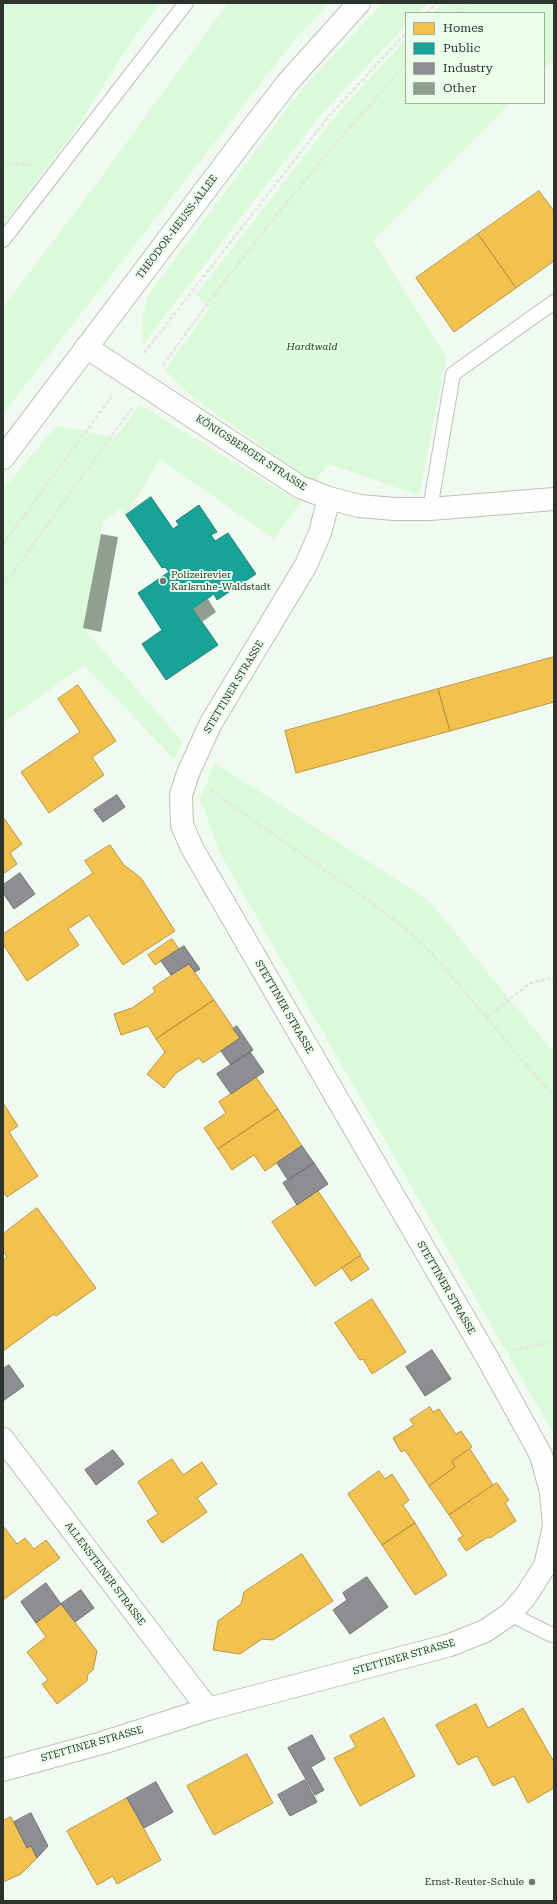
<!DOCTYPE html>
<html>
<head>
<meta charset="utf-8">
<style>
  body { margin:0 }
  #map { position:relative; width:557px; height:1904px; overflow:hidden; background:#f0faf0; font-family:"Roboto Serif",serif }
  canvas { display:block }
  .frame { position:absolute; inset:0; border:4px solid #2d342d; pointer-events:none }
  .legend { position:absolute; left:405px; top:12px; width:140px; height:92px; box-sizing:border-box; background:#ebffeb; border:1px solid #9fae9f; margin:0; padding:5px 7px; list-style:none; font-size:12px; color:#2d342d }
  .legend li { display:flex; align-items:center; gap:8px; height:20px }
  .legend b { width:20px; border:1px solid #9fae9f }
</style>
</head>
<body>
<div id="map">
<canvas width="557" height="1904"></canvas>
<div class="frame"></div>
<ul class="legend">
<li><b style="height:11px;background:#f2c14e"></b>Homes</li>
<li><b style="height:11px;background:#17a398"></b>Public</li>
<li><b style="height:11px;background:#8d8d92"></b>Industry</li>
<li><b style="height:11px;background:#909f90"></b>Other</li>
</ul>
</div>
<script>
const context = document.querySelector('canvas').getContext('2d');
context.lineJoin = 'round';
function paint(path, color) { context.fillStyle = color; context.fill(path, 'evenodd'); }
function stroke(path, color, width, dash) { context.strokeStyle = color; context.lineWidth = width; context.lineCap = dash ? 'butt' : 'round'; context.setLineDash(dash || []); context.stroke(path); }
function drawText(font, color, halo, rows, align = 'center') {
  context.font = font + ' "Roboto Serif",serif'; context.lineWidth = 4; context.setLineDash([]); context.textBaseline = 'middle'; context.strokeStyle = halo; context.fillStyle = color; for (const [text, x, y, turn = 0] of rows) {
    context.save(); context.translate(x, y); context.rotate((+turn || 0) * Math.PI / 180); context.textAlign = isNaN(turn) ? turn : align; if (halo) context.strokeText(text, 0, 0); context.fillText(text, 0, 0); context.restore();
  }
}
paint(new Path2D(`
  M3,3H160L131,42L73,133L3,225Z
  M228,3H329L292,43L3,414V307L89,194Z
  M383,3H429L418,13H406V25L322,113L143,344L142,316L149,294L304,86Z
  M444,3H554V59L544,69V13H433Z
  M406,39V103H510L373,241L446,357L419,495L328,464L274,539L160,459L126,515L121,508L103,522L83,628L183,742L174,759L84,665L3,723V490L28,459L57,426L115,438L140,405L296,500L311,480L193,398L165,370L210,308L196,295L334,118Z
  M215,763L428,900L554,1053V1434L220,853L200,799Z`), '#dafad9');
const homes = new Path2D(`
  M539,191L554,211V261L516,288L478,234Z
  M478,234L516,288L454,332L416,278Z
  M554,657V702L450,731L438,689Z
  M78,685L116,741L92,757L104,775L49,813L21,772L80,732L58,699Z
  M438,689L450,731L296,773L285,731Z
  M3,817L22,844L10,853L17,864L3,874Z
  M110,845L124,865L141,878L175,931L123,965L89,915L68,929L79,945L27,981L3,944V934L93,873L85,861Z
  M172,939L179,949L155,965L148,955Z
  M189,964L214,1000L156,1039L148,1026L121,1035L114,1014L132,1008L155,992L153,988Z
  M214,1000L240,1038L203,1063L199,1058L176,1073L164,1088L147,1074L165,1052L156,1039Z
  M256,1077L278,1109L218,1149L204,1128L226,1113L219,1102Z
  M3,1103L18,1126L9,1132L38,1176L7,1197L3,1192Z
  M278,1109L302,1146L265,1171L254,1155L232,1170L218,1149Z
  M318,1191L361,1255L315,1286L272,1222Z
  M37,1208L96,1288L56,1316L54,1314L3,1351V1261L7,1257L3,1251V1234Z
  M360,1256L369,1269L351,1281L342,1268Z
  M372,1299L406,1352L372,1374L363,1359L360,1360L335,1323Z
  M430,1407L433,1412L439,1409L456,1434L461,1431L472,1447L452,1461L455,1467L429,1486L405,1450L401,1452L393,1438L414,1425L410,1420Z
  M470,1449L493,1485L449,1515L429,1486L455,1467L452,1461Z
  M172,1459L183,1475L202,1462L217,1484L197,1498L207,1512L162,1543L147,1521L158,1514L138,1482Z
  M379,1471L385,1479L392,1474L409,1500L403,1505L415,1523L382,1545L348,1494Z
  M497,1483L509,1500L505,1503L516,1521L490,1538L488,1537L466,1551L458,1539L463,1536L449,1515Z
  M415,1523L447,1575L415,1595L382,1545Z
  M3,1526L17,1544L25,1538L34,1549L46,1540L60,1558L3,1600Z
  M302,1554L333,1601L273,1640L262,1639L240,1654L213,1650L218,1621L241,1604L244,1592Z
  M61,1604L97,1651L93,1670L88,1674L87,1681L57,1704L42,1684L48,1680L27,1652L46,1637L36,1623Z
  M476,1704L488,1728L523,1708L554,1762V1788L528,1803L514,1776L493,1786L477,1756L458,1765L436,1725Z
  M384,1718L415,1776L360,1806L334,1758L356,1747L350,1736Z
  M247,1754L273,1803L214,1835L187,1786Z
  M127,1798L161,1860L117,1884L113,1876L97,1885L67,1831Z
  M11,1817L27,1848L31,1846L37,1858L21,1874L3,1882V1821Z`);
paint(homes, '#f2c14e');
stroke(homes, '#b79744', 1);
const public = new Path2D(`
  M151,497L173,529L179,525L176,521L199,505L217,532L211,535L215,541L228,533L256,574L217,600L214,594L193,609L218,645L166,680L142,644L162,630L138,593L169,572L165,567L162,568L126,515Z`);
paint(public, '#17a398');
stroke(public, '#1e8278', 1);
const industry = new Path2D(`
  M117,795L125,807L103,822L94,810Z
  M20,873L35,894L14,909L3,893V885Z
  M184,946L200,969L195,972L189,964L171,975L161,961Z
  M237,1026L253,1050L231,1065L221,1051L240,1038L233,1029Z
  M250,1052L264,1072L231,1094L217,1074Z
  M302,1146L314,1163L288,1180L277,1163Z
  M314,1163L328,1184L297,1205L283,1183Z
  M432,1350L451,1379L425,1396L406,1367Z
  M9,1365L24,1386L3,1401V1369Z
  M113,1450L124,1464L96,1485L85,1470Z
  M367,1577L388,1607L350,1634L333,1610L347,1600L343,1593Z
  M46,1583L61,1604L36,1623L21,1602Z
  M81,1590L94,1608L75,1622L61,1604Z
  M312,1735L325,1759L311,1767L324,1790L315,1795L288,1748Z
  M305,1780L317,1802L290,1816L278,1795Z
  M156,1782L173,1812L144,1828L127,1798Z
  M31,1813L48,1846L37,1858L31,1846L27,1848L14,1822Z`);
paint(industry, '#8d8d92');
stroke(industry, '#707274', 1);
paint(new Path2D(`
  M101,534L118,537L101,632L83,628Z
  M208,599L216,612L202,622L193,609Z`), '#909f90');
const service = new Path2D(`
  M3,240L186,3
  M430,509L453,374L554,302
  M510,1614L552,1635L554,1634`);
const minor = new Path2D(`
  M86,347L300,487L329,498L359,506L395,509H430L554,499
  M3,1439L208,1709
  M3,1770L102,1743L208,1709L450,1645L485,1631L510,1614L525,1597L545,1566L554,1527L551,1492L541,1455L488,1359L192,848L182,825L181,795L188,773L211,723L306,565L320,533L329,498`);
const secondary = new Path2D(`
  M3,458L247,135L288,82L359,3`);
stroke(service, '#bac2ba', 16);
stroke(minor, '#bac2ba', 24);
stroke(secondary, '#bac2ba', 24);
stroke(new Path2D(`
  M427,13L437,3
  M458,13L469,3
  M3,163L32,165
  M144,353L329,116L406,33
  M163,365C238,260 319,160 406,64
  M3,544L113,395
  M3,586L132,408
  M210,790L368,900L406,929L436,958L554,1097
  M487,1017L530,983L554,977
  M513,1350L554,1341`), '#e2e6e2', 2.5, [4, 2]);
stroke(service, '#fdfefd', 14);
stroke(minor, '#fdfefd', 22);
stroke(secondary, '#fdfefd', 22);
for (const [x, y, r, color] of [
  [163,581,4,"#717971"],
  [532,1882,4,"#717971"]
]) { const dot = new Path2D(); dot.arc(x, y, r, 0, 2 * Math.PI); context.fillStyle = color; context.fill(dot); stroke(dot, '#ebffeb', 1.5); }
drawText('10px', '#2d342d', '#ebffeb', [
  ["THEODOR-HEUSS-ALLEE",177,227,-53],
  ["KÖNIGSBERGER STRASSE",251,453,33],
  ["STETTINER STRASSE",234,687,-59],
  ["STETTINER STRASSE",284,1007,60],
  ["STETTINER STRASSE",446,1288,60],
  ["ALLENSTEINER STRASSE",105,1574,53],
  ["STETTINER STRASSE",404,1657,-16],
  ["STETTINER STRASSE",92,1744,-16]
]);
drawText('italic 10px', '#0b4b13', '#ebffeb', [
  ["Hardtwald",312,347]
]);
drawText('10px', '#2d342d', '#ebffeb', [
  ["Polizeirevier",171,575],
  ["Karlsruhe-Waldstadt",171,587],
  ["Ernst-Reuter-Schule",524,1882,"right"]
], 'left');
</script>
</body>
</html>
